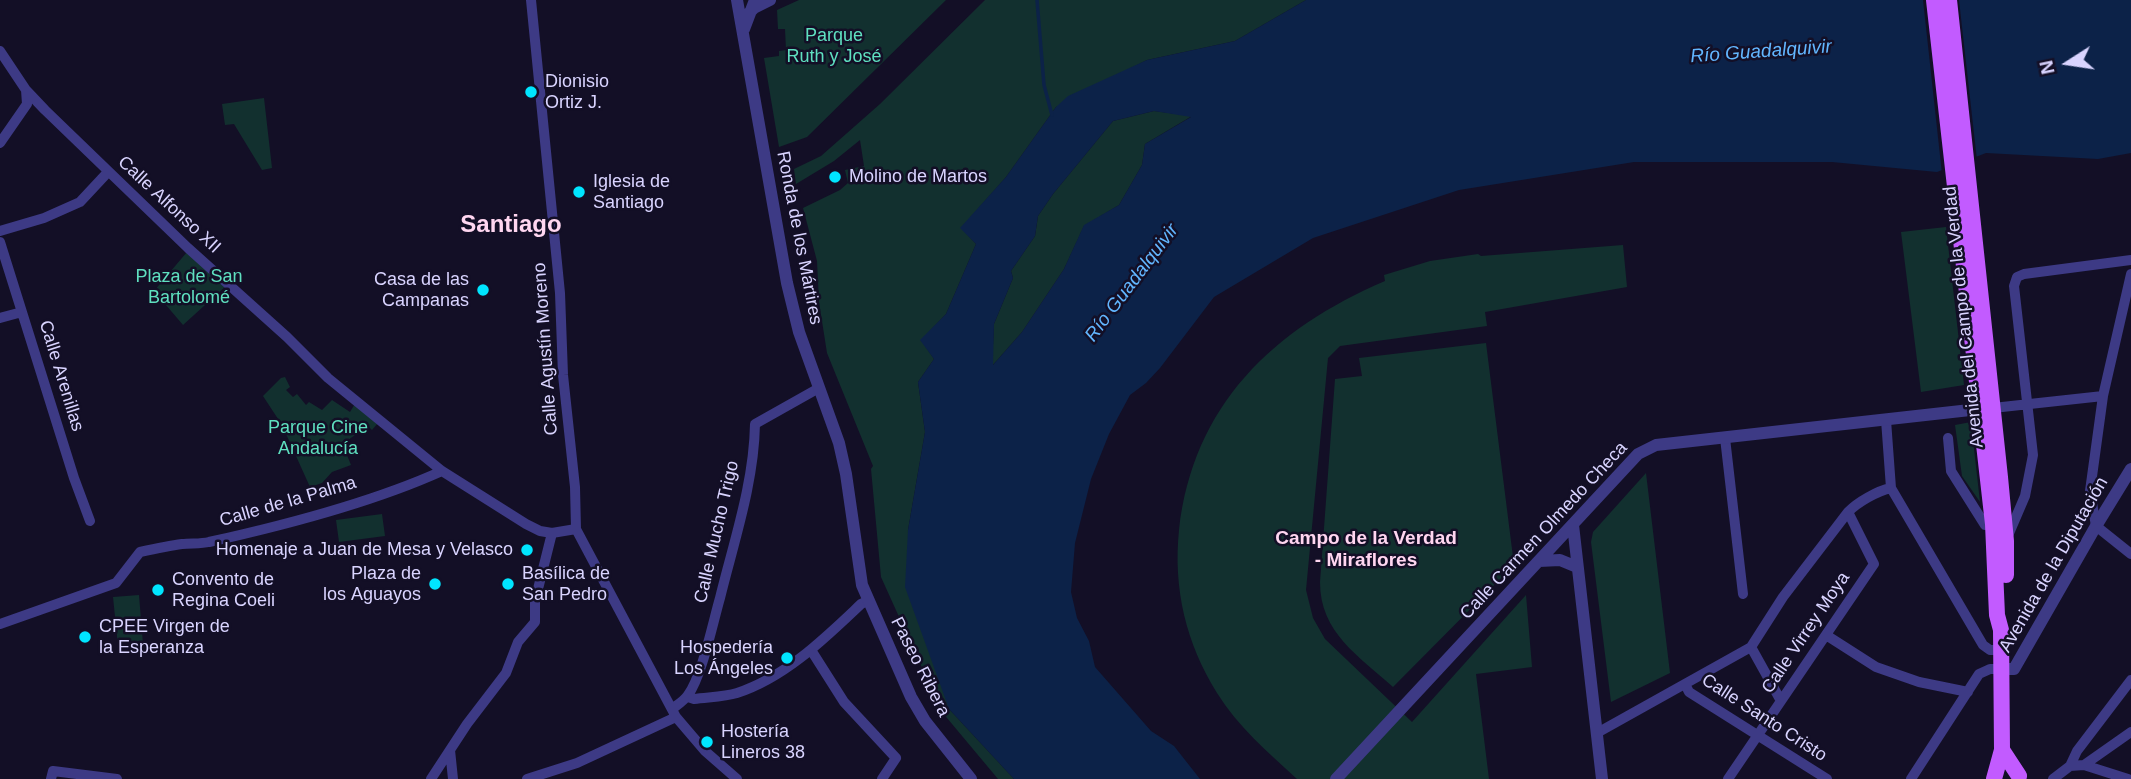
<!DOCTYPE html>
<html>
<head>
<meta charset="utf-8">
<style>
  body { margin:0 }
  #map { position:relative; width:2131px; height:779px; overflow:hidden; background:#130f26; font-family:Helvetica,sans-serif }
  canvas { display:block }
  .north { position:absolute; left:2033px; top:28px; width:70px; height:70px; -webkit-text-stroke:5px #130f26; paint-order:stroke; rotate:258deg; font-size:19px; font-weight:700; line-height:28px; text-align:center; color:#d9d4ff }
  .north::after { content:''; display:block; margin:auto; width:24px; height:32px; background:#d9d4ff; clip-path:polygon(50% 0,100% 100%,50% 72%,0 100%) }
</style>
</head>
<body>
<div id="map">
<canvas width="2131" height="779"></canvas>
<div class="north">N</div>
</div>
<script>
const context = document.querySelector('canvas').getContext('2d');
context.lineJoin = 'round';
function paint(path, color) { context.fillStyle = color; context.fill(path, 'evenodd'); }
function stroke(path, color, width, dash) { context.strokeStyle = color; context.lineWidth = width; context.lineCap = dash ? 'butt' : 'round'; context.setLineDash(dash || []); context.stroke(path); }
function drawText(font, color, halo, rows, align = 'center') {
  context.font = font + ' Helvetica,sans-serif'; context.lineWidth = 5; context.setLineDash([]); context.textBaseline = 'middle'; context.strokeStyle = halo; context.fillStyle = color; for (const [text, x, y, turn = 0] of rows) {
    context.save(); context.translate(x, y); context.rotate((+turn || 0) * Math.PI / 180); context.textAlign = isNaN(turn) ? turn : align; if (halo) context.strokeText(text, 0, 0); context.fillText(text, 0, 0); context.restore();
  }
}
paint(new Path2D(`
  M799,0H946L807,137L779,147L764,58L779,56V51L786,50L785,29H778L777,10Z
  M985,0H1306L1235,41L1147,60L1056,107L1006,177L961,228L976,244L946,314L921,340L934,359L918,382L925,432L908,530L949,709L1014,779H998L942,712L881,577L871,469L873,466L827,353L819,302L817,261L803,208L840,190L848,183L845,170L864,166L860,140L834,161L796,184L794,169L821,156L880,104Z
  M264,98L272,168L262,170L234,124L225,125L222,104Z
  M1154,111L1192,116L1145,144L1142,165L1119,205L1084,226L1064,269L1022,332L992,366L994,324L1013,278L1011,271L1035,236L1038,216L1053,194L1113,121Z
  M1946,227L1964,385L1921,392L1901,232Z
  M1623,245L1627,287L1485,312L1487,326L1340,346L1328,358L1306,590L1313,618L1325,639L1412,722L1526,595L1532,667L1476,674L1489,779H1297C1268,752 1238,727 1217,693C1186,643 1173,589 1179,530C1193,405 1273,329 1385,281L1384,275L1430,261L1478,254L1481,256Z
  M187,252L226,286L183,325L154,291Z
  M1486,343L1514,565L1393,687C1359,656 1320,633 1320,582L1335,379L1362,376L1359,358Z
  M285,377L290,387L286,390L293,397L297,394L306,405L309,402L322,410L332,400L350,412L356,402L378,423L372,430L368,426L348,440L350,445L345,450L351,465L332,472L322,483L310,487L282,425L263,396L281,378Z
  M1971,422L1980,502L1962,476L1955,425Z
  M1646,473L1670,673L1611,702L1591,542L1593,532Z
  M382,514L385,536L339,542L336,520Z
  M139,595L143,644L118,646L113,597Z`), '#12302f');
paint(new Path2D(`
  M1306,0H2131V153L2098,159L1986,153L1937,172L1832,162H1634L1459,190L1313,238L1214,297L1160,368L1146,383L1130,395L1109,434L1091,479L1075,543L1071,592L1077,618L1089,641L1095,667L1151,731L1174,746L1200,779H1014L949,709L905,587L908,530L925,432L918,382L934,359L920,340L946,314L976,244L960,228L1006,177L1056,107L1068,96L1147,60L1235,41ZM1154,111L1191,117L1145,144L1142,165L1119,205L1084,225L1064,269L1022,332L993,365L994,324L1013,278L1011,271L1035,236L1038,216L1053,194L1113,121Z`), '#0c2248');
paint(new Path2D(`
  M1923,0H1959L1977,160L1942,174Z`), '#130f26');
stroke(new Path2D(`
  M1037,0L1044,85L1052,115`), '#0c2248', 3.5);
stroke(new Path2D(`
  M531,0L560,293L563,375L575,487L576,529L676,717L705,751L737,779
  M0,51L26,90L45,110L188,248L287,337L328,378L442,471L526,524L540,531L552,533L576,529
  M0,143L27,104L26,90
  M0,231L44,218L80,202L108,172
  M0,242L74,478L90,521
  M2131,274L2103,396L2090,491L2096,526L2131,554
  M0,318L22,312
  M1993,408L2103,396
  M1886,420L1891,488L1983,645L1990,650H2002
  M1725,438L1743,594
  M1948,438L1951,471L1985,525L1993,524
  M2007,538L2025,496L2033,455L2014,286L2017,277L2024,274L2131,260
  M0,624L116,583L140,552C154,549 168,546 182,544C191,543 201,544 209,542C286,525 371,503 442,471
  M1826,635L1876,667L1919,682L1968,692
  M1751,647L1781,701
  M811,650L844,702L896,758L882,779
  M1685,684L1689,692L1827,779
  M688,697L694,699C708,697 724,697 737,693C786,677 826,637 861,604L867,601
  M672,709C677,705 684,701 688,695C702,676 713,622 720,598C734,541 754,483 755,424L819,388
  M1597,733L1751,647L1783,597L1848,512C1858,502 1877,491 1891,488
  M450,750L453,779
  M2084,765L2131,732
  M2070,766L2084,765L2128,779
  M51,779L53,771L117,779
  M431,779L467,724L506,673L518,642L535,622V601L552,533
  M527,779L577,763L676,717
  M1728,779L1874,564L1848,512
  M1911,779L1979,674L1990,669H2002
  M2053,779L2070,766L2077,751L2131,680`), '#3d3a85', 10);
stroke(new Path2D(`
  M737,0L787,283L799,332L839,443L846,474L862,585L911,697L925,721L971,779
  M749,13L754,8L770,0
  M744,29L755,0
  M1573,525L1602,779
  M1539,561L1560,560L1577,567
  M2002,669H2014L2096,526L2131,469
  M1336,779L1638,454L1656,445L1988,408`), '#3d3a85', 12);
stroke(new Path2D(`
  M1934,0L1993,524L1997,615L2001,630L2002,750L1994,779
  M1949,0L2000,477L2006,541V575
  M2002,750L2019,776`), '#c25bff', 16);
for (const [x, y, r, color] of [
  [531,92,7,"#00e5ff"],
  [835,177,7,"#00e5ff"],
  [579,192,7,"#00e5ff"],
  [483,290,7,"#00e5ff"],
  [527,550,7,"#00e5ff"],
  [435,584,7,"#00e5ff"],
  [508,584,7,"#00e5ff"],
  [158,590,7,"#00e5ff"],
  [85,637,7,"#00e5ff"],
  [787,658,7,"#00e5ff"],
  [707,742,7,"#00e5ff"]
]) { const dot = new Path2D(); dot.arc(x, y, r, 0, 2 * Math.PI); context.fillStyle = color; context.fill(dot); stroke(dot, '#130f26', 2.5); }
drawText('18px', '#5fe0c0', '#130f26', [
  ["Parque",834,36],
  ["Ruth y José",834,57],
  ["Plaza de San",189,277],
  ["Bartolomé",189,298],
  ["Parque Cine",318,428],
  ["Andalucía",318,449]
]);
drawText('18px', '#d9d4ff', '#130f26', [
  ["Dionisio",545,82],
  ["Ortiz J.",545,103],
  ["Molino de Martos",849,177],
  ["Iglesia de",593,182],
  ["Santiago",593,203],
  ["Casa de las",469,280,"right"],
  ["Campanas",469,301,"right"],
  ["Homenaje a Juan de Mesa y Velasco",513,550,"right"],
  ["Plaza de",421,574,"right"],
  ["los Aguayos",421,595,"right"],
  ["Basílica de",522,574],
  ["San Pedro",522,595],
  ["Convento de",172,580],
  ["Regina Coeli",172,601],
  ["CPEE Virgen de",99,627],
  ["la Esperanza",99,648],
  ["Hospedería",773,648,"right"],
  ["Los Ángeles",773,669,"right"],
  ["Hostería",721,732],
  ["Lineros 38",721,753]
], 'left');
drawText('18px', '#d9d4ff', '#130f26', [
  ["Calle Alfonso XII",169,205,43],
  ["Ronda de los Mártires",799,238,79],
  ["Avenida del Campo de la Verdad",1964,317,-96],
  ["Calle Agustín Moreno",546,349,-94],
  ["Calle Arenillas",61,376,73],
  ["Calle de la Palma",288,502,-16],
  ["Calle Carmen Olmedo Checa",1544,531,-47],
  ["Calle Mucho Trigo",717,532,-77],
  ["Avenida de la Diputación",2054,565,-60],
  ["Calle Virrey Moya",1806,633,-56],
  ["Paseo Ribera",920,667,63],
  ["Calle Santo Cristo",1764,718,33]
]);
drawText('italic 19px', '#62b6ff', '#130f26', [
  ["Río Guadalquivir",1761,52,-4],
  ["Río Guadalquivir",1132,283,-53]
]);
drawText('bold 19px', '#ffd6f0', '#130f26', [
  ["Campo de la Verdad",1366,539],
  ["- Miraflores",1366,561]
]);
drawText('bold 24px', '#ffd6f0', '#130f26', [
  ["Santiago",511,225]
]);
</script>
</body>
</html>
